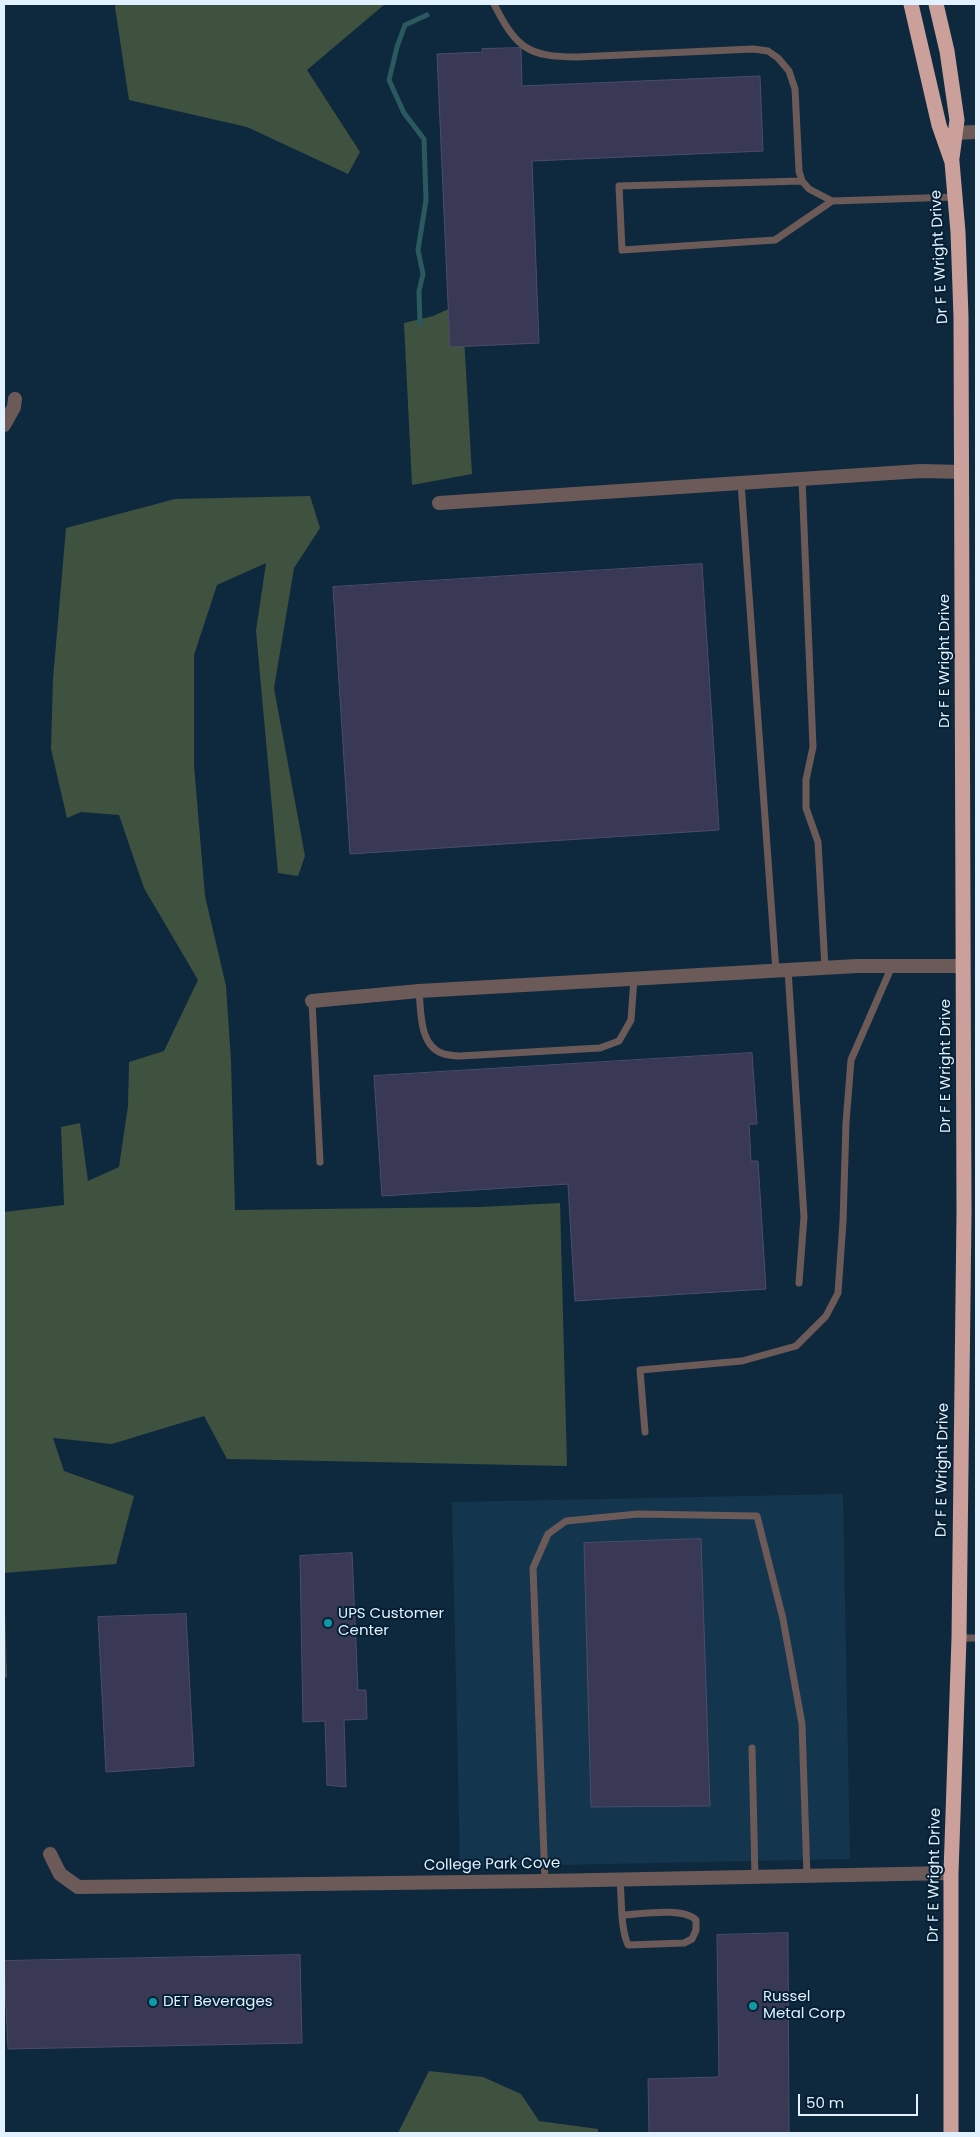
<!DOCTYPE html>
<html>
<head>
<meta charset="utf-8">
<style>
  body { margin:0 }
  #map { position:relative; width:980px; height:2137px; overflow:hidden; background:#0e293d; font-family:Poppins,sans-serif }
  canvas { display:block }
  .frame { position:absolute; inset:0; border:5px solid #e1f1ff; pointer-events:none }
  .scale { position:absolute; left:798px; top:2094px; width:120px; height:22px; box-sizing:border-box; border:2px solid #e1f1ff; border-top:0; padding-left:6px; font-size:15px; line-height:18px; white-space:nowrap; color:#e1f1ff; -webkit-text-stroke:4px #051f33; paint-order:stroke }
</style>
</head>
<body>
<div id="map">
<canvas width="980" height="2137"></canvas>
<div class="frame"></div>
<div class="scale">50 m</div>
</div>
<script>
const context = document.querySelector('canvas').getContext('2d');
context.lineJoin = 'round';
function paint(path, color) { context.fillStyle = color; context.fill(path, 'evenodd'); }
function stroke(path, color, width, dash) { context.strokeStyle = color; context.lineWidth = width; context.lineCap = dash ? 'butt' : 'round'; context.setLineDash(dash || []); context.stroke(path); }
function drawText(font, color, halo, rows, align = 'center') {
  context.font = font + ' Poppins,sans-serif'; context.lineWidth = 4; context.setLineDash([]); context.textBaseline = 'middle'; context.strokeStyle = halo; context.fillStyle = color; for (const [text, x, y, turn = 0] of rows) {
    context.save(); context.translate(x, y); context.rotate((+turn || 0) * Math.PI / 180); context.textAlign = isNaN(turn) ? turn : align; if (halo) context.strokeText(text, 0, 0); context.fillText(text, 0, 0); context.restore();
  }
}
paint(new Path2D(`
  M843,1494L850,1859L460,1867L452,1502Z`), '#13354e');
paint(new Path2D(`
  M116,4H385L307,70L360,152L348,174L247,127L129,100L115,7Z
  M462,303L472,474L412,485L404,323L433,316Z
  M310,496L320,528L294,568L274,688L305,856L298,876L278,873L256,631L266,563L217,585L194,655V765L205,896L226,986L231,1061L235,1210L481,1207L560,1203L567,1466L227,1459L204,1416L112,1444L53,1438L64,1471L134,1496L116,1564L4,1573L7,1678L4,1677V1212L64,1205L61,1127L80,1123L88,1181L119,1167L128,1106L129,1062L164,1051L198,980L144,888L119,815L81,812L67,818L51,749L53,679L66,528L175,499Z
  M429,2071L483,2077L521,2094L539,2121L598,2129V2133H398Z`), '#3e523f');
stroke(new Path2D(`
  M420,324L419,291L423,274L418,250L426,200L424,139L404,113L389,80L397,47L405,25L427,15`), '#2a595f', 5);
const building = new Path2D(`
  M521,48L522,86L760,76L763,151L532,161L539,343L450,347L437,54L483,52L482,49Z
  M702,564L719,830L350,854L333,587Z
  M752,1053L757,1124H749L751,1161H758L766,1289L575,1301L568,1184L382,1196L374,1076Z
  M701,1539L710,1806L591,1807L584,1543Z
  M352,1553L358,1690H366L367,1719L344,1720L346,1787L327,1785L325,1721L303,1722L300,1556Z
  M186,1614L194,1766L106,1772L98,1617Z
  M788,1933L789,2133H649L648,2079L719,2077L717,1935Z
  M300,1955L302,2043L8,2049L4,1961Z`);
paint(building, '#393955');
stroke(building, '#4c4c6a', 1);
stroke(new Path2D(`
  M494,4C516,48 528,57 577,57L753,49L768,51L778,58L789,71L795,89L799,171L802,181L809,189L832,201L955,197
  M802,181L619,186L622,250L775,240L832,201
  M802,479L813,747L806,780V808L818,842L825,968
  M741,483L776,971
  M788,970L804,1217L799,1283
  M419,991C421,1011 419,1047 444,1054C449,1055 455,1056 460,1056L600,1048L619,1041L631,1020L634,979
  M312,1001L320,1162
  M645,1432L640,1370L742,1361L796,1346L826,1316L838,1293L843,1222L846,1123L851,1060L892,966
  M959,1638H976
  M752,1748L755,1877
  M620,1880C622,1901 620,1926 628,1945L684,1943L692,1939L696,1930V1920C683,1907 642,1914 623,1915
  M545,1881L533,1568L548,1534L566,1521L638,1514L757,1516L783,1619L802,1724L807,1876`), '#6c5a58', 7);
stroke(new Path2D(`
  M955,133L976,132
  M4,425L14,407L15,399
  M439,503L921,471L962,472
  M312,1001L419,991L857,966H963
  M50,1854L60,1874L78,1887L545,1881L951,1873`), '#6c5a58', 14);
stroke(new Path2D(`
  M911,4L939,125L952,162L958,232L961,317L964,1213L959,1638L951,1873V2133
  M936,4L947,51L957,120L952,158`), '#cba09b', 15);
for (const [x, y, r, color] of [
  [328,1623,5,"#0f9aa8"],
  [153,2002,5,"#0f9aa8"],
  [753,2006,5,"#0f9aa8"]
]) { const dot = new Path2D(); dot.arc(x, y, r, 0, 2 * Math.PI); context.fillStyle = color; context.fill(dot); stroke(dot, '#051f33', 2); }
drawText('15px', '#e1f1ff', '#051f33', [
  ["Dr F E Wright Drive",940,257,-93],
  ["Dr F E Wright Drive",945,661,-90],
  ["Dr F E Wright Drive",946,1066,-90],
  ["Dr F E Wright Drive",943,1470,-89],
  ["College Park Cove",492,1865,-1],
  ["Dr F E Wright Drive",935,1875,-89]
]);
drawText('15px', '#e1f1ff', '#051f33', [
  ["UPS Customer",338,1614],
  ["Center",338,1631],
  ["Russel",763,1997],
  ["Metal Corp",763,2014],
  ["DET Beverages",163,2002]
], 'left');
</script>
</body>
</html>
